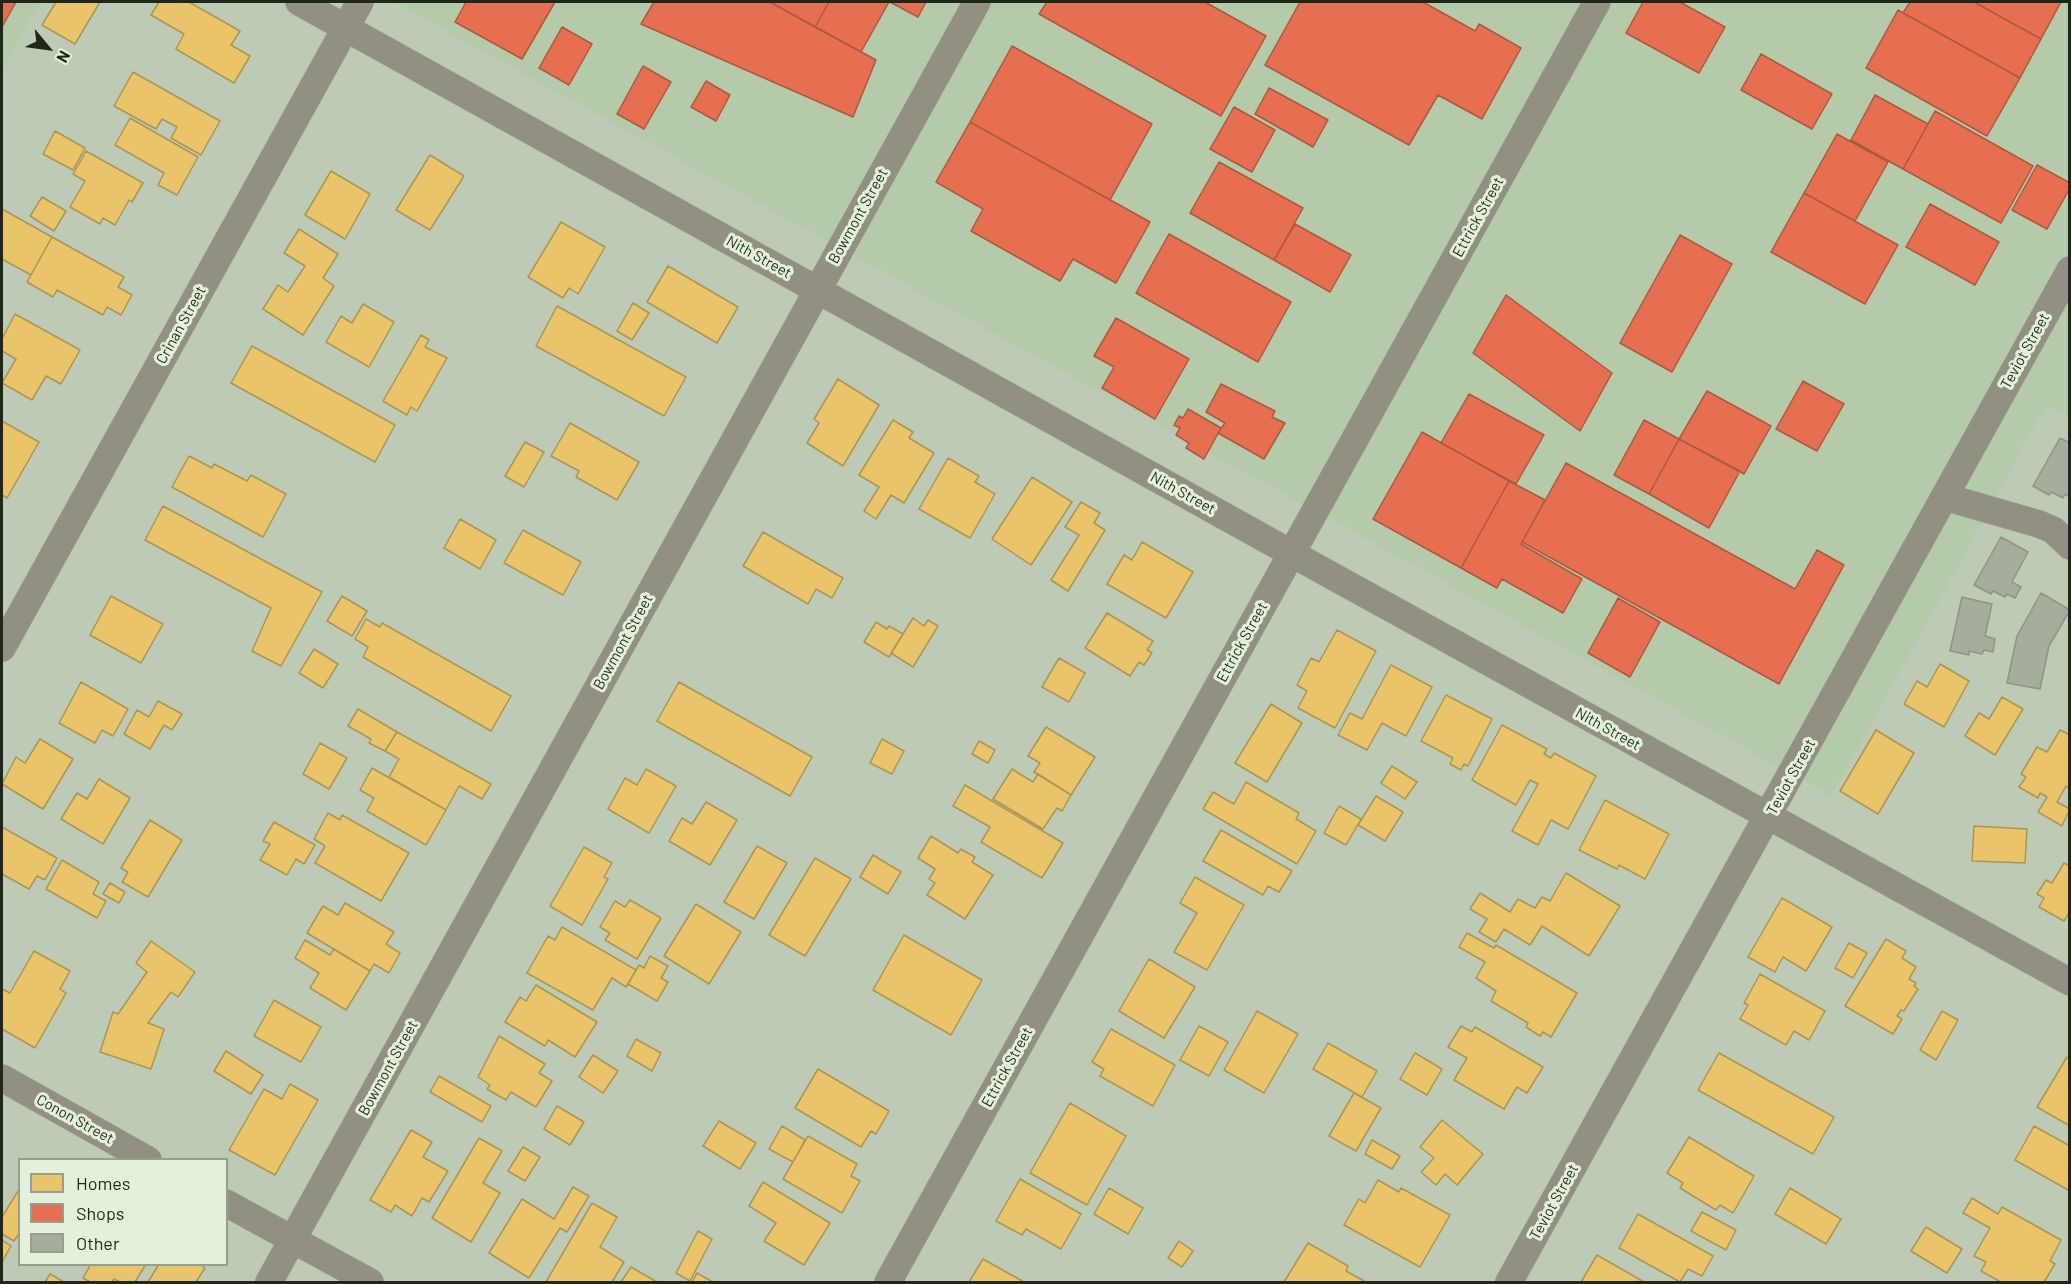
<!DOCTYPE html>
<html>
<head>
<meta charset="utf-8">
<style>
  body { margin:0 }
  #map { position:relative; width:2071px; height:1284px; overflow:hidden; background:#bdcbb6; font-family:Barlow,sans-serif }
  canvas { display:block }
  .frame { position:absolute; inset:0; border:3px solid #1e2719; pointer-events:none }
  .legend { position:absolute; left:18px; top:1158px; width:210px; height:108px; box-sizing:border-box; background:#e3f0dc; border:2px solid #94a08e; margin:0; padding:8px 10px; list-style:none; font-size:18px; color:#1e2719 }
  .legend li { display:flex; align-items:center; gap:12px; height:30px }
  .legend b { width:30px; border:2px solid #94a08e }
  .north { position:absolute; left:18px; top:18px; width:60px; height:60px; -webkit-text-stroke:4px #e3f0dc; paint-order:stroke; rotate:119deg; font-size:16px; font-weight:700; line-height:24px; text-align:center; color:#1e2719 }
  .north::after { content:''; display:block; margin:auto; width:21px; height:27px; background:#1e2719; clip-path:polygon(50% 0,100% 100%,50% 72%,0 100%) }
</style>
</head>
<body>
<div id="map">
<canvas width="2071" height="1284"></canvas>
<div class="frame"></div>
<ul class="legend">
<li><b style="height:16px;background:#e9c46a"></b>Homes</li>
<li><b style="height:16px;background:#e76f51"></b>Shops</li>
<li><b style="height:16px;background:#a6ad9c"></b>Other</li>
</ul>
<div class="north">N</div>
</div>
<script>
const context = document.querySelector('canvas').getContext('2d');
context.lineJoin = 'round';
function paint(path, color) { context.fillStyle = color; context.fill(path, 'evenodd'); }
function stroke(path, color, width, dash) { context.strokeStyle = color; context.lineWidth = width; context.lineCap = dash ? 'butt' : 'round'; context.setLineDash(dash || []); context.stroke(path); }
function drawText(font, color, halo, rows, align = 'center') {
  context.font = font + ' Barlow,sans-serif'; context.lineWidth = 6; context.setLineDash([]); context.textBaseline = 'middle'; context.strokeStyle = halo; context.fillStyle = color; for (const [text, x, y, turn = 0] of rows) {
    context.save(); context.translate(x, y); context.rotate((+turn || 0) * Math.PI / 180); context.textAlign = isNaN(turn) ? turn : align; if (halo) context.strokeText(text, 0, 0); context.fillText(text, 0, 0); context.restore();
  }
}
paint(new Path2D(`
  M2,2H41L2,67Z
  M394,2H2069V418L2046,405L1832,796Z`), '#b4caa9');
const homes = new Path2D(`
  M56,2H100L75,44L42,25Z
  M159,2H189L240,31L231,45L250,56L234,83L176,49L184,34L151,15Z
  M133,72L220,121L201,155L171,138L177,127L162,119L156,129L114,106Z
  M130,118L198,157L177,195L158,185L164,173L115,145Z
  M55,131L85,148L73,170L43,154Z
  M86,151L143,183L132,202L129,200L115,225L103,218L100,224L70,207L85,181L73,174Z
  M430,155L464,176L430,230L396,210Z
  M331,171L370,194L345,239L305,215Z
  M42,197L66,211L54,231L30,216Z
  M2,209L52,237L31,275L2,259Z
  M561,222L605,247L578,294L569,288L563,298L528,277Z
  M299,229L338,254L323,278L334,286L303,335L263,309L278,285L288,292L305,266L284,253Z
  M52,237L124,277L118,287L132,295L121,315L107,307L103,315L57,290L53,297L27,282Z
  M668,266L738,307L717,343L647,302Z
  M633,303L649,313L632,340L617,331Z
  M363,304L394,322L369,367L326,342L341,316L352,323Z
  M557,306L686,377L664,416L536,346Z
  M15,314L80,350L61,384L46,376L32,400L2,383L16,359L2,351V339Z
  M421,335L429,340L425,347L447,358L417,411L411,407L407,415L383,401Z
  M252,346L395,425L375,462L231,383Z
  M838,379L879,405L843,466L807,443L819,423L814,419Z
  M893,420L913,432L909,438L934,453L904,503L891,495L876,519L864,511L879,487L859,475Z
  M2,421L39,442L7,498L2,495Z
  M570,423L639,462L617,500L576,477L579,471L551,456Z
  M525,442L544,452L524,487L505,476Z
  M189,456L212,468L214,464L247,481L251,475L286,494L263,537L172,487Z
  M948,458L979,476L975,482L995,494L970,538L919,509Z
  M1032,477L1072,502L1031,565L992,539Z
  M1081,502L1100,513L1094,523L1105,530L1068,591L1051,580L1079,535L1065,527Z
  M163,506L322,592L281,666L252,651L271,608L145,540Z
  M460,519L496,540L480,569L444,548Z
  M523,530L581,562L563,595L504,563Z
  M763,532L843,578L832,598L816,589L808,604L743,566Z
  M1142,542L1193,572L1166,618L1107,584L1124,555L1132,560Z
  M111,596L163,624L141,663L90,635Z
  M342,596L367,611L352,636L327,621Z
  M1107,613L1153,641L1147,650L1152,653L1144,665L1139,662L1130,676L1085,648Z
  M913,618L924,626L928,620L938,626L913,667L891,653Z
  M366,619L380,627L382,623L511,696L491,731L363,657L368,647L355,639Z
  M876,622L887,629L889,626L903,634L889,657L864,642Z
  M1337,630L1376,651L1335,728L1298,708L1307,691L1297,685L1311,658L1319,662Z
  M314,649L338,664L323,688L299,673Z
  M1059,658L1085,673L1069,702L1042,687Z
  M1940,664L1969,681L1944,727L1904,704L1917,681L1927,687Z
  M1391,665L1432,687L1406,736L1382,723L1367,750L1338,735L1350,713L1362,719Z
  M81,682L128,709L113,736L102,730L95,743L59,723Z
  M679,682L812,757L790,796L657,721Z
  M1446,695L1492,719L1468,766L1464,764L1461,770L1450,764L1453,758L1421,741Z
  M2002,697L2023,709L1995,755L1965,736L1979,713L1989,719Z
  M158,701L182,714L172,730L164,725L150,749L124,734L137,710L149,717Z
  M1271,704L1302,723L1267,782L1235,763Z
  M358,709L397,732L385,751L369,743L371,739L348,726Z
  M1502,725L1547,749L1544,754L1551,758L1554,753L1596,776L1568,829L1551,820L1538,845L1512,831L1538,784L1530,780L1516,805L1472,780Z
  M1046,727L1095,757L1071,795L1034,772L1040,763L1028,756Z
  M1876,730L1914,753L1878,814L1840,791Z
  M2060,730L2070,735V788L2066,786L2057,802L2070,809L2062,826L2038,812L2047,797L2040,793L2038,798L2019,787L2026,777L2021,774L2037,747L2047,752Z
  M397,732L491,784L482,799L459,786L446,810L389,777L399,759L385,751Z
  M40,739L73,759L43,809L2,784L16,757L25,763Z
  M882,739L904,751L892,774L870,763Z
  M979,741L995,750L988,763L972,754Z
  M320,743L347,758L329,789L303,774Z
  M1392,766L1417,782L1405,799L1381,783Z
  M372,768L446,810L426,845L367,811L374,798L360,790Z
  M646,769L676,786L649,833L608,809L625,778L637,785Z
  M1012,769L1033,782L1038,774L1071,795L1062,811L1057,808L1043,829L993,799Z
  M99,779L130,798L103,844L61,819L77,793L87,799Z
  M1246,782L1299,813L1296,819L1316,831L1297,864L1203,809L1213,792L1234,804Z
  M965,785L1063,843L1042,878L981,842L990,827L953,806Z
  M1376,796L1403,812L1385,841L1358,825Z
  M1605,800L1669,834L1645,879L1619,865L1617,869L1579,850Z
  M706,802L737,820L710,865L669,841L682,818L692,824Z
  M1339,806L1361,819L1346,845L1324,833Z
  M328,813L340,820L342,815L409,853L381,901L315,863L325,846L314,839Z
  M150,820L182,840L148,897L122,882L128,872L121,868Z
  M274,822L315,845L304,864L296,859L287,875L260,860L270,844L263,841Z
  M1974,826L2027,829L2025,863L1972,861Z
  M2,827L57,858L45,880L37,876L29,889L2,874Z
  M1221,830L1292,871L1279,892L1268,886L1263,895L1203,861Z
  M931,836L958,853L961,849L975,857L972,862L993,875L965,919L927,895L935,883L929,879L935,869L918,858Z
  M757,846L787,863L754,919L724,902Z
  M584,847L612,863L604,877L608,879L582,925L550,906Z
  M873,855L901,872L888,894L860,877Z
  M815,858L851,879L805,956L769,935Z
  M62,860L99,882L93,894L106,901L97,918L46,889Z
  M2064,863L2070,866V911L2064,921L2039,907L2044,898L2037,894L2046,880L2052,883Z
  M1566,873L1620,906L1589,956L1542,926L1530,945L1504,929L1496,942L1479,932L1487,919L1470,909L1480,893L1510,912L1518,899L1535,908L1542,897L1550,901Z
  M1195,877L1244,905L1207,970L1174,952L1197,913L1180,903Z
  M110,883L125,892L119,903L103,894Z
  M1782,898L1832,927L1806,971L1783,957L1775,972L1748,957Z
  M630,900L661,918L637,959L605,940L610,933L600,927L615,901L625,907Z
  M345,903L394,932L386,944L400,953L389,973L374,964L370,971L307,933L323,906L338,915Z
  M696,904L741,932L709,984L664,956Z
  M562,927L636,970L626,987L612,978L593,1010L527,973L548,936L555,940Z
  M1467,933L1494,948L1496,945L1577,993L1551,1037L1543,1032L1540,1036L1526,1027L1528,1023L1491,1001L1496,991L1476,978L1485,962L1459,947Z
  M904,935L982,980L951,1035L873,990Z
  M1886,939L1906,951L1902,958L1916,967L1909,979L1916,983L1914,986L1918,989L1904,1011L1901,1010L1897,1016L1902,1019L1893,1034L1845,1006Z
  M305,940L330,955L334,949L370,971L346,1010L310,988L319,973L295,958Z
  M151,941L195,972L178,997L171,992L148,1023L164,1029L151,1069L100,1052L113,1012L118,1014L147,972L136,963Z
  M1849,943L1867,953L1853,978L1835,968Z
  M34,951L70,971L60,989L66,993L35,1048L2,1029V989L10,993Z
  M650,956L668,966L661,978L668,982L657,1001L628,984L639,965L644,968Z
  M1149,959L1195,987L1164,1038L1119,1011Z
  M1760,974L1825,1011L1809,1040L1794,1031L1786,1045L1740,1019L1748,1005L1744,1003Z
  M536,985L597,1022L575,1057L548,1040L545,1046L505,1022L520,997L526,1001Z
  M274,1000L321,1027L301,1062L254,1036Z
  M1257,1011L1298,1034L1264,1093L1224,1070Z
  M1942,1011L1958,1020L1936,1060L1920,1050Z
  M1199,1026L1228,1042L1209,1076L1180,1060Z
  M1461,1026L1472,1032L1475,1027L1543,1067L1527,1093L1517,1087L1504,1109L1454,1080L1467,1058L1448,1047Z
  M1111,1029L1175,1065L1153,1106L1100,1076L1104,1069L1092,1062Z
  M499,1036L545,1064L539,1073L552,1081L536,1107L511,1092L506,1100L487,1089L490,1085L478,1077Z
  M636,1039L661,1053L652,1071L627,1056Z
  M1328,1043L1377,1071L1362,1097L1313,1069Z
  M226,1051L263,1075L251,1094L214,1071Z
  M1415,1053L1442,1069L1427,1095L1400,1079Z
  M1719,1053L1834,1117L1813,1154L1698,1090Z
  M593,1055L618,1071L603,1093L579,1077Z
  M2067,1057L2070,1059V1126L2037,1107Z
  M818,1069L889,1111L876,1134L871,1131L861,1147L795,1108Z
  M439,1076L491,1106L482,1122L430,1092Z
  M290,1084L318,1100L275,1175L229,1150L264,1089L282,1099Z
  M1354,1093L1381,1108L1356,1151L1329,1136Z
  M1070,1103L1126,1136L1087,1205L1030,1173Z
  M557,1106L584,1122L570,1145L544,1129Z
  M1442,1120L1483,1154L1457,1185L1445,1174L1436,1185L1421,1172L1434,1158L1420,1147Z
  M719,1121L756,1143L740,1169L703,1146Z
  M782,1126L805,1140L793,1162L769,1149Z
  M2034,1126L2070,1146V1191L2015,1160Z
  M411,1130L432,1142L423,1157L448,1171L429,1202L422,1198L412,1216L395,1205L391,1212L370,1200Z
  M808,1136L857,1164L851,1176L860,1181L842,1213L783,1179Z
  M1689,1137L1754,1176L1733,1213L1720,1205L1716,1210L1680,1188L1683,1183L1667,1173Z
  M479,1138L502,1151L483,1183L500,1193L471,1242L432,1218Z
  M1372,1140L1400,1156L1392,1169L1365,1154Z
  M523,1147L540,1157L525,1181L508,1171Z
  M1020,1179L1081,1214L1061,1249L1026,1229L1022,1235L996,1221Z
  M1378,1180L1399,1192L1401,1188L1450,1215L1420,1267L1344,1225L1359,1199L1365,1203Z
  M763,1182L830,1223L804,1265L764,1241L776,1223L749,1206Z
  M573,1187L589,1196L567,1232L560,1228L529,1278L489,1253L522,1199L554,1219Z
  M20,1188V1232L14,1241L2,1234V1217Z
  M1109,1188L1143,1208L1128,1234L1094,1214Z
  M1790,1188L1841,1219L1826,1244L1775,1214Z
  M1972,1198L1998,1214L2002,1207L2061,1240L2050,1261L2055,1264L2044,1282H2001L1981,1271L1986,1262L1974,1256L1990,1228L1963,1213Z
  M592,1203L617,1217L600,1247L624,1262L612,1282H546Z
  M1702,1212L1736,1230L1726,1250L1691,1231Z
  M1638,1214L1713,1256L1702,1276L1688,1269L1680,1282L1619,1248Z
  M1926,1227L1962,1249L1947,1273L1911,1251Z
  M698,1231L712,1239L690,1281L676,1273Z
  M2,1240L11,1246L2,1262Z
  M1179,1241L1193,1251L1182,1267L1168,1258Z
  M1308,1243L1348,1266L1346,1271L1366,1282H1284Z
  M1597,1255L1644,1282H1581Z
  M983,1259L1024,1282H969Z
  M91,1264H146L135,1282H120L114,1279L112,1282H90L83,1278Z
  M159,1264H199L205,1268L196,1282H148Z
  M631,1267L657,1282H621Z
  M697,1273L713,1282H692Z
  M50,1274L64,1282H45Z`);
paint(homes, '#e9c46a');
stroke(homes, '#ac9552', 1.5);
const shops = new Path2D(`
  M2,2H16L2,27Z
  M466,2H555L522,59L455,22Z
  M654,2H770L876,60L853,117L641,24Z
  M770,2H829L815,27Z
  M829,2H889L861,52L815,27Z
  M890,2H926L918,17Z
  M1047,2H1205L1266,36L1221,116L1039,14Z
  M1300,2H1423L1475,31L1479,24L1521,48L1482,119L1438,95L1409,145L1265,65Z
  M1643,2H1680L1725,27L1699,73L1626,33Z
  M1910,2H1974L2041,39L2020,78L1903,13Z
  M1974,2H2061L2041,39Z
  M1898,10L2020,78L1987,136L1866,68Z
  M562,27L592,44L569,85L539,68Z
  M1012,46L1152,124L1110,200L970,122Z
  M1761,54L1832,94L1812,129L1741,90Z
  M643,66L671,82L644,129L617,114Z
  M706,81L730,95L716,121L691,107Z
  M1269,88L1328,120L1313,147L1255,114Z
  M1875,95L1928,124L1903,169L1851,140Z
  M1234,107L1275,130L1252,172L1210,149Z
  M1935,111L2033,166L2001,223L1903,169Z
  M970,122L1150,222L1116,283L1073,259L1060,281L971,231L983,209L936,182Z
  M1837,134L1888,162L1855,221L1804,193Z
  M1219,162L1303,208L1274,260L1190,213Z
  M2037,165L2070,183V188L2047,229L2012,210Z
  M1804,193L1898,245L1865,304L1771,252Z
  M1930,204L1999,242L1975,285L1906,247Z
  M1295,224L1351,255L1330,292L1274,260Z
  M1169,234L1291,302L1258,362L1136,293Z
  M1680,235L1732,264L1672,372L1620,343Z
  M1506,295L1612,373L1580,431L1473,353Z
  M1116,318L1189,359L1155,419L1102,388L1114,367L1094,356Z
  M1803,381L1844,404L1817,451L1776,429Z
  M1221,384L1275,411L1272,417L1285,423L1264,459L1218,433L1225,423L1206,412Z
  M1707,391L1771,426L1744,474L1679,439Z
  M1469,394L1544,435L1516,484L1441,443Z
  M1188,409L1221,428L1204,459L1186,448L1189,443L1176,435L1180,428L1174,425L1179,416L1183,418Z
  M1644,420L1679,439L1649,494L1614,475Z
  M1422,432L1509,481L1461,568L1373,519Z
  M1679,439L1740,471L1709,528L1649,494Z
  M1566,463L1795,589L1817,550L1844,565L1779,684L1522,542Z
  M1509,481L1545,500L1521,544L1582,579L1563,613L1502,579L1497,588L1461,568Z
  M1618,598L1660,622L1630,677L1588,653Z`);
paint(shops, '#e76f51');
stroke(shops, '#ab5940', 1.5);
const building = new Path2D(`
  M2060,438L2070,443V497L2065,494L2063,498L2051,492L2049,495L2033,486Z
  M2001,537L2028,552L2012,582L2021,587L2015,598L2007,594L2005,597L1993,591L1991,594L1974,585Z
  M2041,593L2070,610L2049,646L2040,689L2007,683L2017,636Z
  M1962,597L1992,604L1985,636L1995,639L1993,652L1984,650L1982,654L1969,651V655L1950,651Z`);
paint(building, '#a6ad9c');
stroke(building, '#8d9583', 1.5);
const minor = new Path2D(`
  M299,2L1325,572L2070,982
  M1945,497L2039,524L2053,530L2070,546
  M2,648L360,2
  M2,1078L148,1160
  M226,1203L370,1282
  M269,1282L977,2
  M888,1282L1597,2
  M1509,1282L2070,270`);
stroke(minor, '#9ea998', 28);
stroke(minor, '#929083', 27);
drawText('15px', '#1e2719', '#e3f0dc', [
  ["Bowmont Street",858,216,-61],
  ["Ettrick Street",1478,217,-61],
  ["Nith Street",759,257,29],
  ["Crinan Street",181,325,-61],
  ["Teviot Street",2025,351,-61],
  ["Nith Street",1183,493,29],
  ["Bowmont Street",623,642,-61],
  ["Ettrick Street",1242,642,-61],
  ["Nith Street",1608,729,29],
  ["Teviot Street",1791,777,-61],
  ["Ettrick Street",1007,1067,-61],
  ["Bowmont Street",388,1068,-61],
  ["Conon Street",75,1119,29],
  ["Teviot Street",1554,1202,-61]
]);
</script>
</body>
</html>
